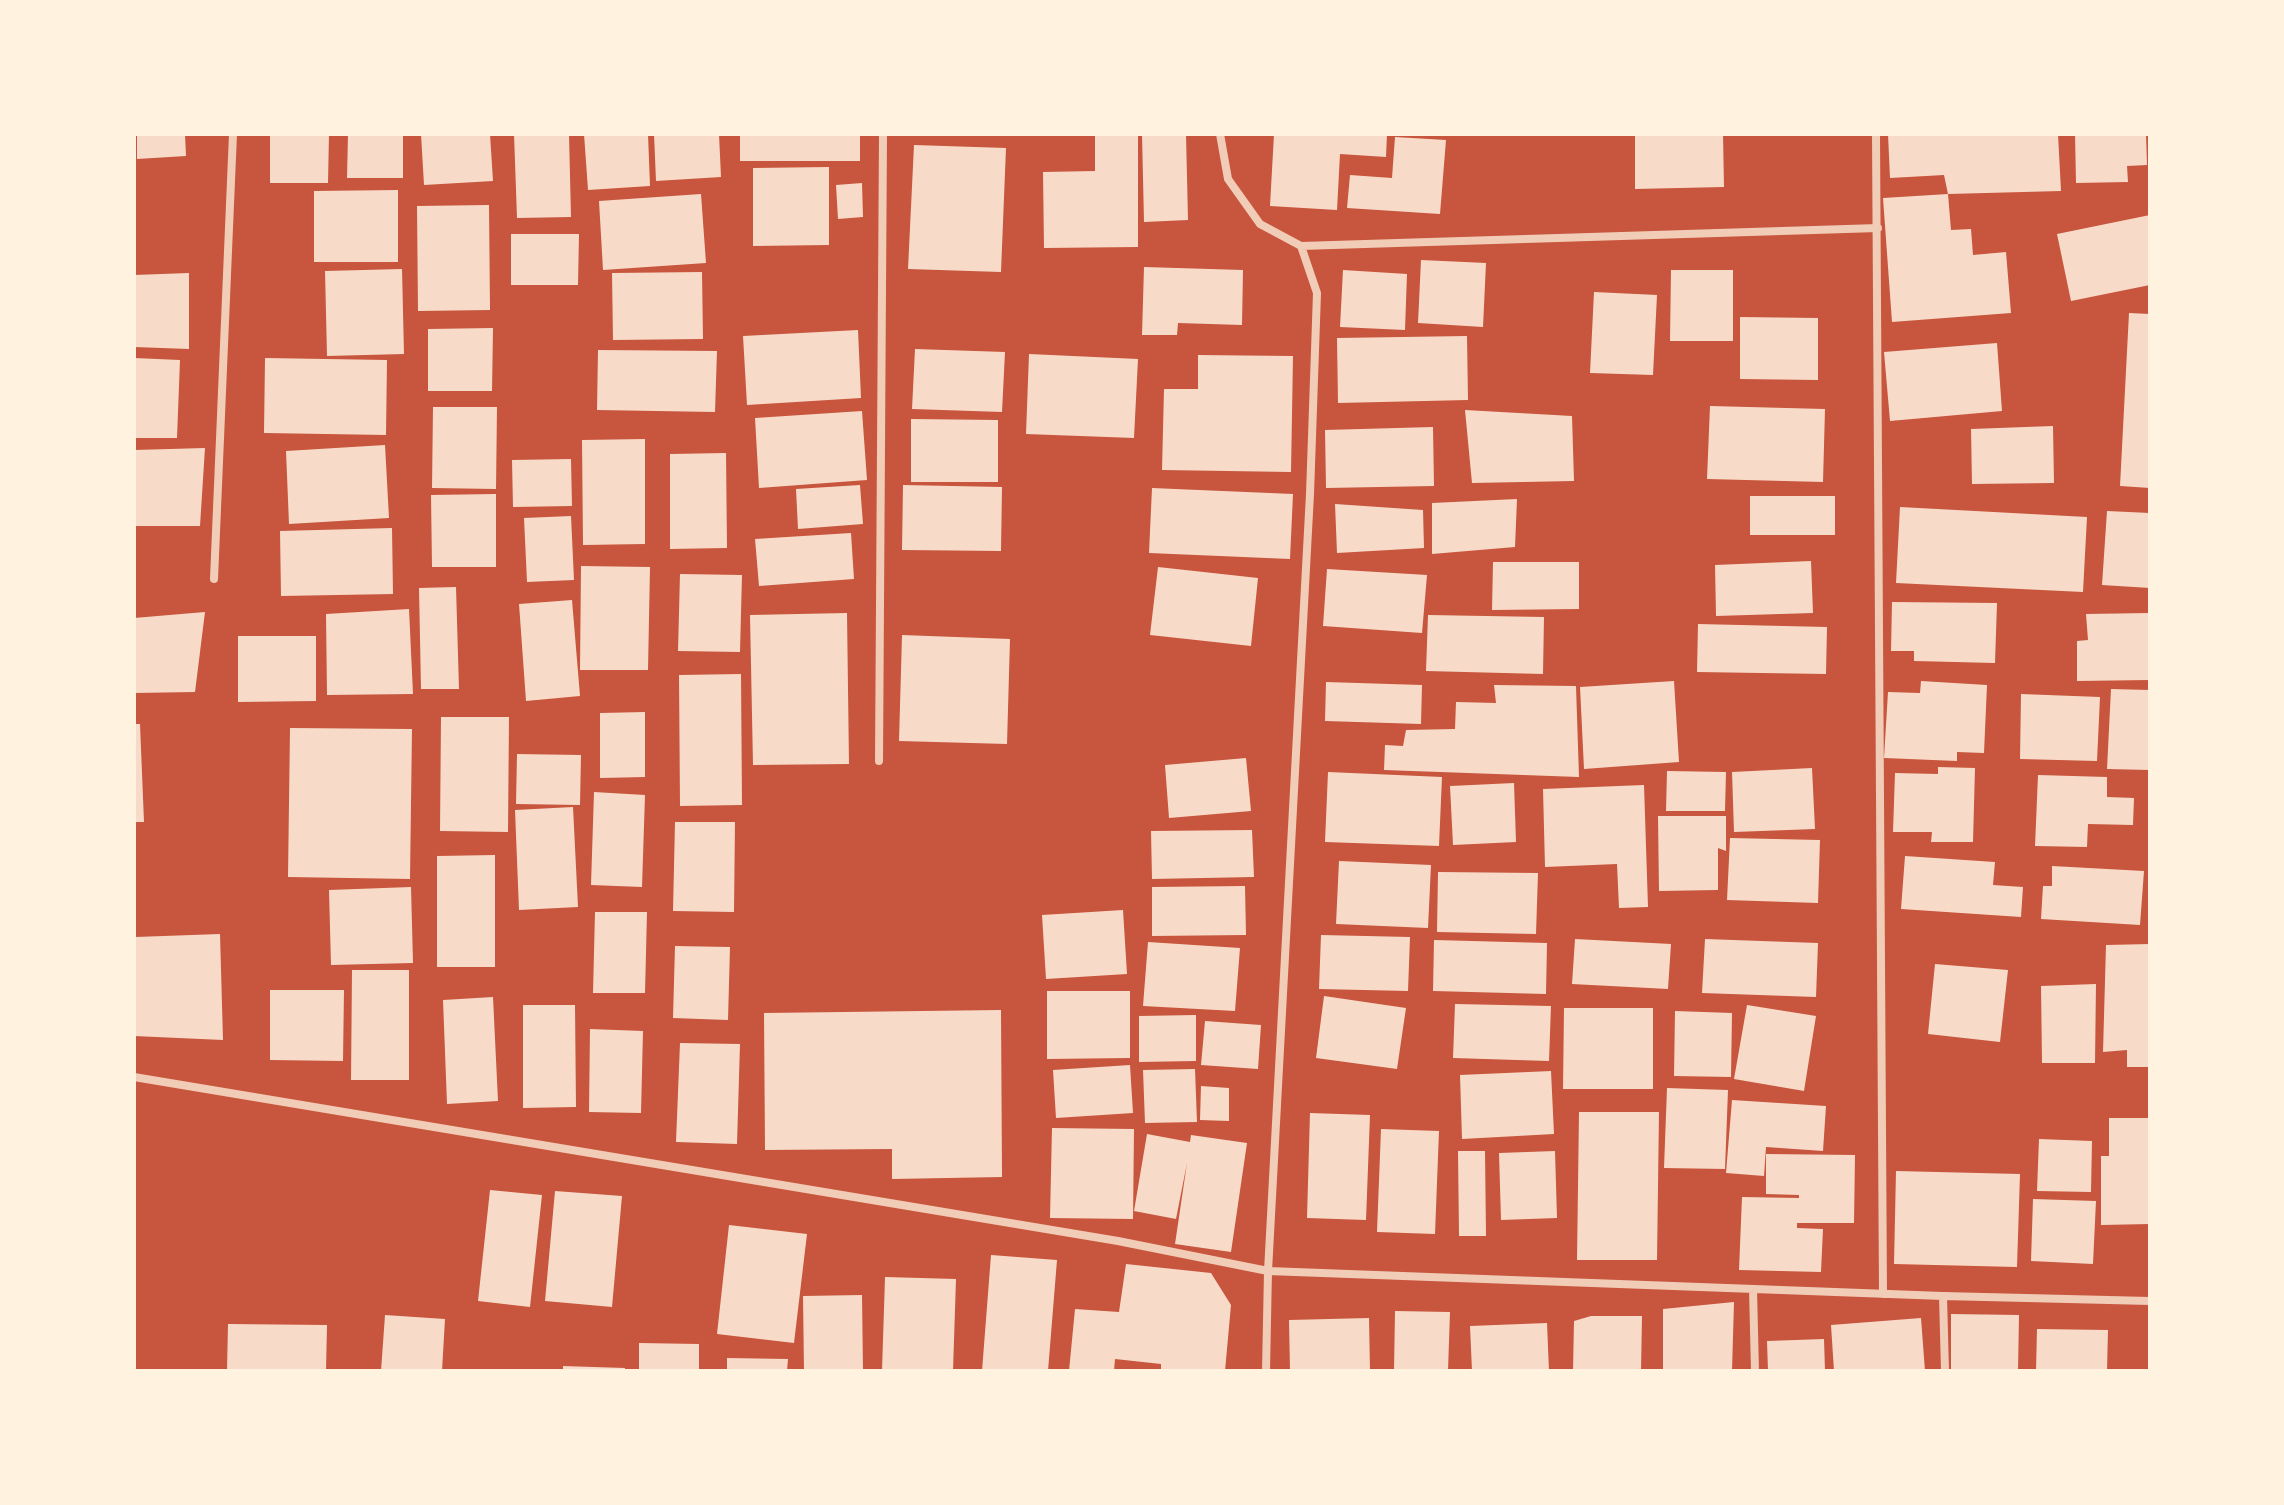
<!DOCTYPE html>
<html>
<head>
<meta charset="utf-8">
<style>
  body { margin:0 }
  #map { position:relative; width:2284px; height:1505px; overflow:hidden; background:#c8553d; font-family:"Varela Round",sans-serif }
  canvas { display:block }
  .frame { position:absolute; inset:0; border:136px solid #fff3e0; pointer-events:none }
</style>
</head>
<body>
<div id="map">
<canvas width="2284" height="1505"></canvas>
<div class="frame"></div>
</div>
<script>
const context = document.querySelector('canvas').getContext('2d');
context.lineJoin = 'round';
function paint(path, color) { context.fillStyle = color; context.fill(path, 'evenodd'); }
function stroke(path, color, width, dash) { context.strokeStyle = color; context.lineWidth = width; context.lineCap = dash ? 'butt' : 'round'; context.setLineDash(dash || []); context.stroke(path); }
paint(new Path2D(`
  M137,134H185L186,156L137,159Z
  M270,134H329L328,183H270Z
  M348,134H403V178H347Z
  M421,134H490L493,181L424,185Z
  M514,134H569L571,217L517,218Z
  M584,134H648L650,186L588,190Z
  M654,134H719L721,177L656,181Z
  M740,134H860V161H740Z
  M1095,134H1138V247L1044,248L1043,172L1095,171Z
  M1142,134H1186L1188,220L1144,222Z
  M1274,134H1387L1386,157L1340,154L1337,210L1270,206Z
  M1635,134H1723L1724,187L1635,189Z
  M1888,134H2058L2061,191L1948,194L1951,230L1971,229L1973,255L2006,252L2011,313L1892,322L1883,198L1948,194L1944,175L1890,178Z
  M2075,134H2146L2147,165L2127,166L2128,182L2076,183Z
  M1395,137L1446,140L1440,214L1347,208L1350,175L1392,178Z
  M914,145L1006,148L1001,272L908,269Z
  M829,167V245L753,246V168Z
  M862,183L863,217L838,219L836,185Z
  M398,190V262H314V191Z
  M701,194L706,263L603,270L599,201Z
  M489,205L490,310L418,311L417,206Z
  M2150,215V285L2071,301L2057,234Z
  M511,234H579L578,285H511Z
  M1421,260L1486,263L1483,327L1418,323Z
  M1144,267L1243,270L1242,325L1178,323L1177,335H1142Z
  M402,269L404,354L327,356L325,271Z
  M1343,270L1407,274L1405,330L1340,327Z
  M1671,270H1733V341H1670Z
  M702,272L703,339L613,340L612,273Z
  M189,273V349L134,347V275Z
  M1594,292L1657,295L1653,375L1590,373Z
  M2129,313L2150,314V488L2120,486Z
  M1740,317L1818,318V380L1740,379Z
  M493,328L492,391H428V329Z
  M858,330L861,398L747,405L743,336Z
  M1467,336L1468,400L1338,403L1337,338Z
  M1997,343L2002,411L1890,421L1884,352Z
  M915,349L1005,352L1002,412L912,409Z
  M598,350L717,351L715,412L597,410Z
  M1029,354L1138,359L1134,438L1026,434Z
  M1198,355L1293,356L1291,472L1162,470L1164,389H1198Z
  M134,358L180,360L177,438H134Z
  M265,358L387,360L386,435L264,433Z
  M1710,406L1825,409L1823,482L1707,479Z
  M433,407H497L496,489L432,488Z
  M1465,410L1572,416L1574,481L1472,483Z
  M862,411L867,480L759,488L755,418Z
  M911,419L998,420V482H911Z
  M2053,426L2054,483L1972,484L1971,429Z
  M1433,427L1434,486L1326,488L1325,430Z
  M645,439V544L583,545L582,440Z
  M385,445L389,518L289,524L286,451Z
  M205,448L200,526H134V450Z
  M726,453L727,548L670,549V454Z
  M571,459L572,506L513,507L512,460Z
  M860,485L863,524L798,529L796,489Z
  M903,485L1002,487L1001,551L902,550Z
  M1152,488L1293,494L1290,559L1149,553Z
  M496,494V567H432L431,495Z
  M1750,496H1835V535H1750Z
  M1517,499L1515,547L1432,554V503Z
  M1335,504L1423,510L1424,548L1337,553Z
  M1900,507L2087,517L2083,592L1896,583Z
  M2107,511L2150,513V588L2102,585Z
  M571,516L574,580L527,582L524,518Z
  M392,528L393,594L281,596L280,531Z
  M851,533L854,579L759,586L755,539Z
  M1811,561L1813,613L1716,616L1715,565Z
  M1493,562H1579V609L1492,610Z
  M581,566L650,567L648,670H580Z
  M1158,567L1258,578L1251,646L1150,635Z
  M1327,569L1427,575L1422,633L1323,626Z
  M680,574L742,575L740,652L678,651Z
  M456,587L459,689H421L419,588Z
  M572,600L580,696L526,701L519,604Z
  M1892,602L1997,603L1995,663L1914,661V651H1891Z
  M409,609L413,694L327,695L326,614Z
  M205,612L195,692L134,693V618Z
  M847,613L849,764L753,765L750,615Z
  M2150,613V680L2077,681V641L2088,640L2086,614Z
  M1428,615L1544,617L1543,674L1426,671Z
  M1698,624L1827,627L1826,674L1697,672Z
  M902,635L1010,639L1007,744L899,741Z
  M238,636H316V701L238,702Z
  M741,674L742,805L680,806L679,675Z
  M1674,681L1679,762L1584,769L1580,687Z
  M1921,681L1987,685L1984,753L1957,752V761L1884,758L1888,692L1920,693Z
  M1326,682L1422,685L1421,724L1325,721Z
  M1494,685L1576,686L1579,777L1384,770L1385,745L1403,746L1406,730L1455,729L1456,702L1496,703Z
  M2111,689L2150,690V770L2107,769Z
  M2021,694L2100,697L2097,761L2020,759Z
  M645,712V777L600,778V713Z
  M441,717H509L508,832L440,831Z
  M134,724H140L144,822H134Z
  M290,728L412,729L410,879L288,877Z
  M517,754L581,755L580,805L516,804Z
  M1246,758L1251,811L1169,818L1165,765Z
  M1938,767L1975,768L1973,842H1931L1932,832H1893L1895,773L1938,774Z
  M1812,768L1815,829L1734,832L1732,772Z
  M1667,771L1726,772L1725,811H1666Z
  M1328,772L1442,777L1439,846L1325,842Z
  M2038,775L2107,777V797L2134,798L2133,825L2088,824L2087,847L2035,846Z
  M1514,783L1516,842L1453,845L1450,786Z
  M1644,785L1648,907L1619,908L1617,864L1545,867L1543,789Z
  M594,792L645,795L642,887L591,885Z
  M573,807L578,907L519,910L515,810Z
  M1658,816H1726V851L1718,848V890L1659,891Z
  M675,822H735L734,912L673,911Z
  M1252,830L1254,877L1152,879L1151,831Z
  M1730,838L1820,840L1818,903L1727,900Z
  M495,855V967H437V856Z
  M1905,856L1995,862L1993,885L2023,887L2021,917L1901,909Z
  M1339,861L1431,865L1428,928L1336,924Z
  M2052,866L2144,871L2140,925L2041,919L2043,886H2052Z
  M1438,872L1538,873L1536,934L1437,932Z
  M1245,886L1246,935L1152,936V887Z
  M411,887L413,963L331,965L329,890Z
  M1123,910L1127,974L1046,979L1042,915Z
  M595,912H647L645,993H593Z
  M220,934L223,1040L134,1036L135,937Z
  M1321,935L1410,937L1408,991L1319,989Z
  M1575,939L1671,944L1668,989L1572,984Z
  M1705,939L1818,943L1816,997L1702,993Z
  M1434,940L1547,943L1546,994L1433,991Z
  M1148,942L1240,948L1235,1011L1143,1006Z
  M2150,944V1067H2127V1050L2103,1052L2106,945Z
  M675,946L730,947L728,1020L673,1018Z
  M1935,964L2008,970L2000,1042L1928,1034Z
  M352,970H409V1080H351Z
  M2096,984L2095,1063H2042L2041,986Z
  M270,990H344L343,1061L270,1060Z
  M1047,991H1130V1058L1047,1059Z
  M1324,996L1406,1008L1397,1069L1316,1058Z
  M493,997L498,1101L447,1104L443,1000Z
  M1455,1004L1551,1006L1549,1061L1453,1058Z
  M523,1005H575L576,1107L523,1108Z
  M1747,1005L1816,1016L1804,1091L1734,1079Z
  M1564,1008H1653V1089H1563Z
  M1001,1010L1002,1177L892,1179V1149L765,1150L764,1013Z
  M1675,1011L1732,1013L1731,1077L1674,1076Z
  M1196,1015V1061L1139,1062V1016Z
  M1205,1021L1261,1025L1258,1069L1201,1065Z
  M590,1029L643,1031L641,1113L589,1112Z
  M680,1043L740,1044L737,1144L676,1142Z
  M1130,1065L1133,1113L1056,1118L1053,1070Z
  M1195,1069L1197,1122L1145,1123L1143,1070Z
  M1551,1071L1554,1134L1462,1139L1460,1075Z
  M1201,1086L1229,1088V1121L1200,1120Z
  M1667,1088L1728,1090L1725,1169L1664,1168Z
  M1732,1100L1826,1106L1823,1151L1766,1147L1764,1176L1726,1173Z
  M1579,1112H1659L1657,1260H1577Z
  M1310,1113L1370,1115L1366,1220L1307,1218Z
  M2109,1118H2150V1224L2101,1225V1156H2109Z
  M1052,1128L1134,1129L1133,1219L1050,1218Z
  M1381,1129L1439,1131L1435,1234L1377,1232Z
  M1147,1134L1190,1142L1191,1135L1247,1143L1231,1252L1175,1244L1187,1163L1176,1219L1134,1211Z
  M2039,1139L2092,1141L2091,1192L2037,1191Z
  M1458,1151H1485L1486,1236H1459Z
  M1555,1151L1557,1218L1501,1220L1499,1153Z
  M1766,1154L1855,1155L1854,1223H1797V1228L1823,1229L1821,1272L1739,1270L1742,1197L1799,1198V1195L1766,1194Z
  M1896,1171L2020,1174L2017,1267L1894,1264Z
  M490,1190L542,1195L530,1307L478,1301Z
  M555,1191L622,1196L612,1307L545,1301Z
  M2033,1199L2096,1201L2093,1264L2031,1261Z
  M729,1225L807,1234L794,1343L717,1334Z
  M991,1255L1057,1260L1048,1371H982Z
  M1126,1264L1211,1273L1231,1305L1225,1371H1161V1364L1115,1359L1114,1371H1069L1075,1309L1119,1312Z
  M885,1277L956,1279L953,1371H882Z
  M862,1295L863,1371H804L803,1296Z
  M1734,1302L1732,1371H1663V1309Z
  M1395,1311L1450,1312L1448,1371H1394Z
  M1951,1314L2019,1315L2018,1371H1951Z
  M385,1315L445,1319L442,1371H381Z
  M1591,1316H1642L1641,1371H1573L1574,1321Z
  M1369,1318L1370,1371H1290L1289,1320Z
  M1921,1318L1925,1371H1834L1831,1325Z
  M1547,1323L1549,1371H1472L1470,1326Z
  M228,1324L327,1325L326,1371H227Z
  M2037,1329L2108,1330L2107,1371H2036Z
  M1824,1339L1825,1371H1768L1767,1341Z
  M639,1343L699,1344V1371H639Z
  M727,1358L788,1359L787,1371H727Z
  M563,1366L625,1368V1371H563Z`), '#f7dbc8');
stroke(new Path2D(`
  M1220,134L1228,179L1260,224L1301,246L1317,293L1310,494L1268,1271L1266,1371
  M1876,134L1883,1294
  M1301,246L1878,228
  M214,579L233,134
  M879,761L883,134
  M134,1077L1118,1241L1268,1271L1943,1296L2150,1301
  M1753,1289L1755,1371
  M1943,1296L1945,1371`), '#f1ccb7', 8);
</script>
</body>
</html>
